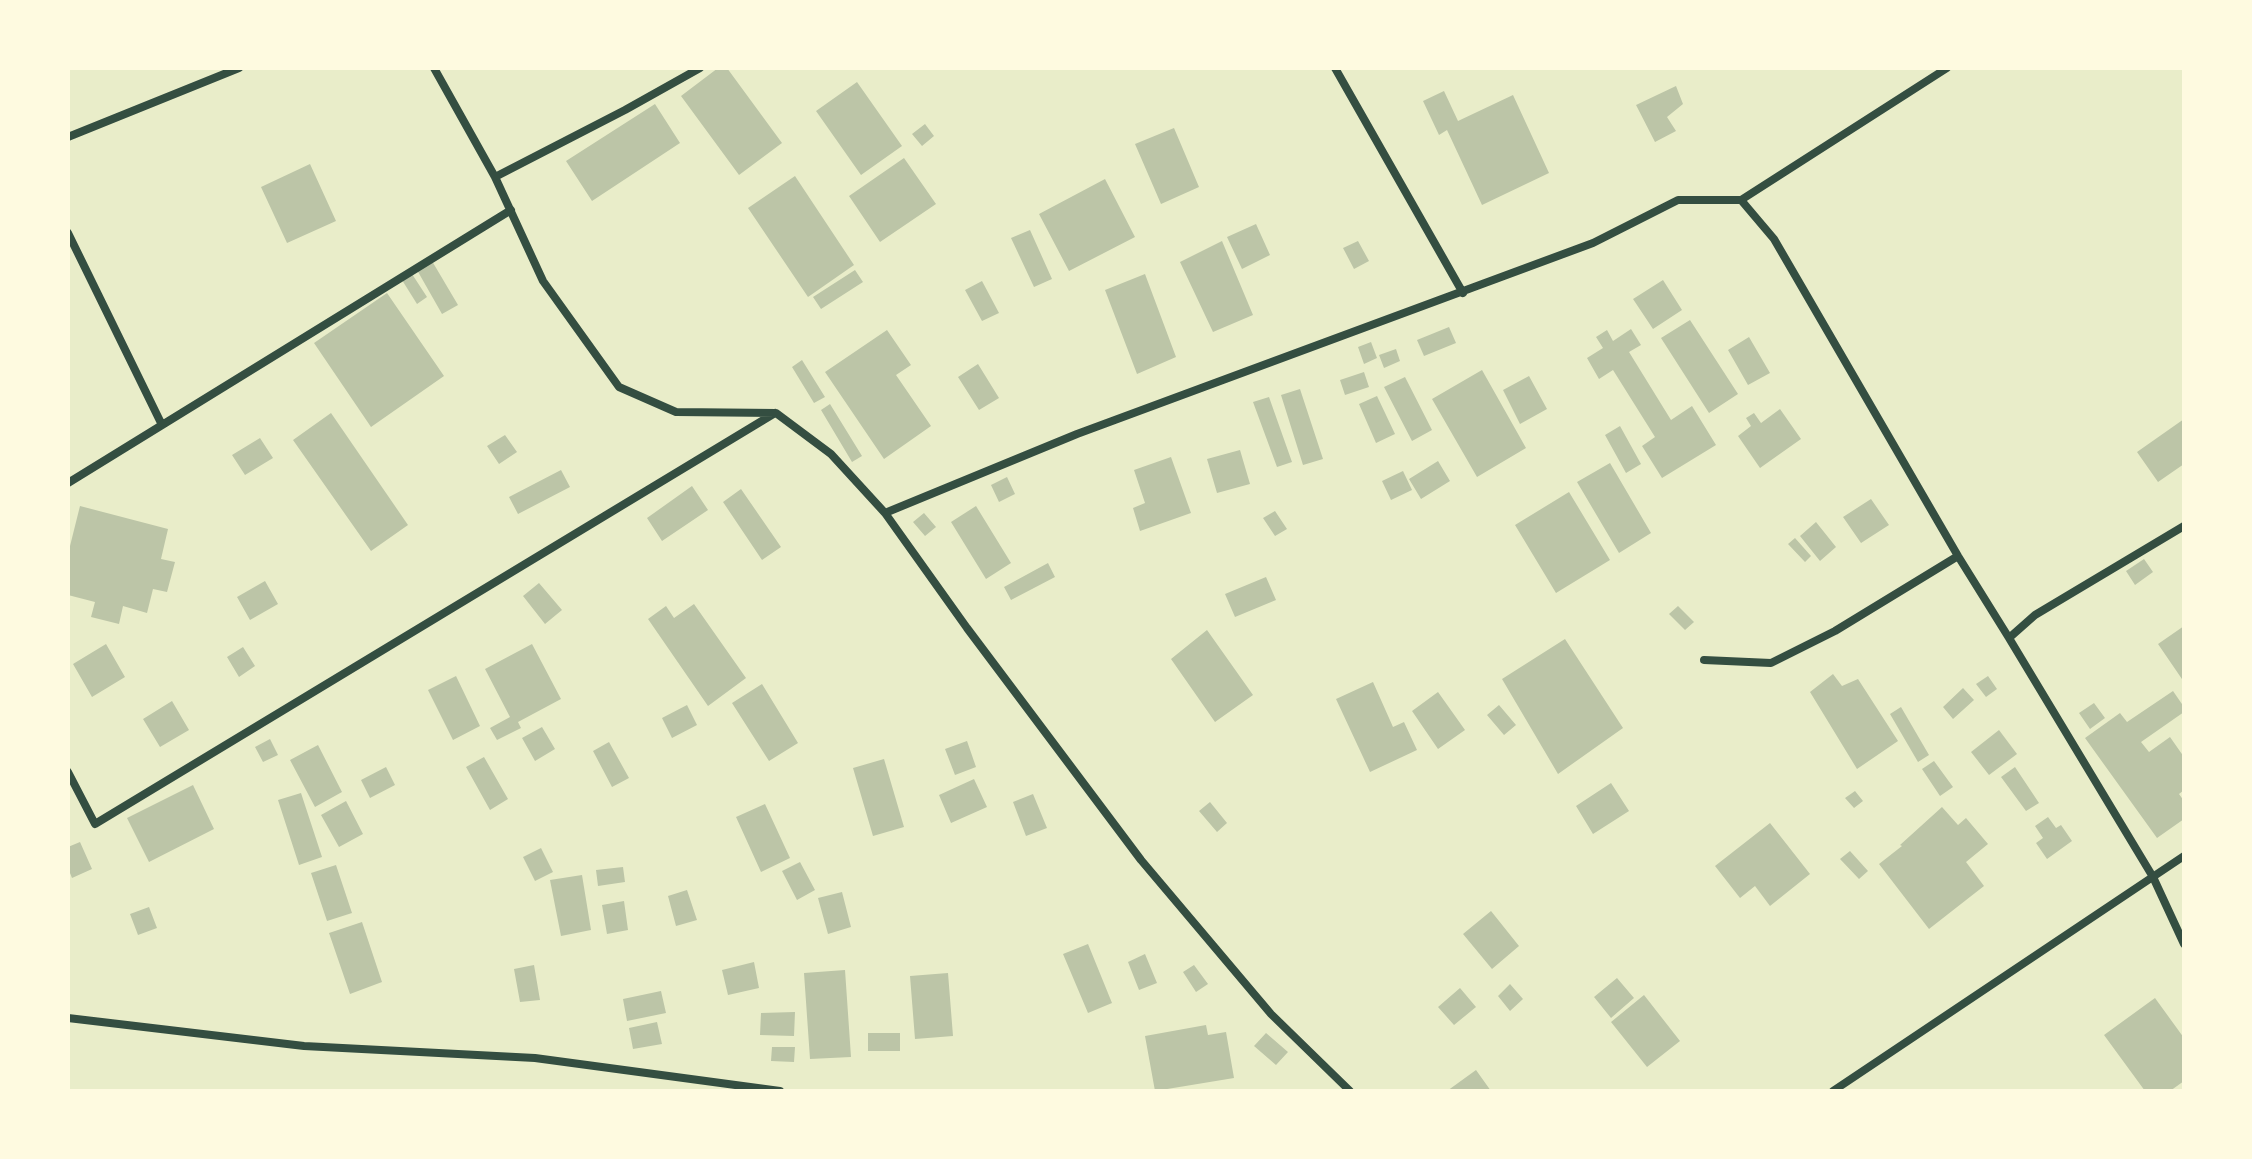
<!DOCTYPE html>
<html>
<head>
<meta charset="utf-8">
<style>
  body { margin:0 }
  #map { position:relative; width:2252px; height:1159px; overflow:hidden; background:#e9edc9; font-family:Figtree,sans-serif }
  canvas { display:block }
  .frame { position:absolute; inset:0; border:70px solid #fefae0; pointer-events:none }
</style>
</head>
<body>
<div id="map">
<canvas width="2252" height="1159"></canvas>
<div class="frame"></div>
</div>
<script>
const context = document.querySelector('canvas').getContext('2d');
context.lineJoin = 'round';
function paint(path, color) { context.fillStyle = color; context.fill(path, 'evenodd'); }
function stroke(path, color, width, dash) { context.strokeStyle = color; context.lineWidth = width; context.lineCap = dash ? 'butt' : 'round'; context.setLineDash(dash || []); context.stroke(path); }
paint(new Path2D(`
  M718,68H727L782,143L739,175L681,96Z
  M857,82L902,146L861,175L816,111Z
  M1676,86L1683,104L1667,117L1676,131L1655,142L1636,105Z
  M1444,91L1458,121L1513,95L1549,173L1482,205L1447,130L1439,135L1423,101Z
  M655,104L680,143L592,201L566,161Z
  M925,124L934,136L922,146L912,134Z
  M1174,128L1199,187L1161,204L1135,144Z
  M904,158L936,204L880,242L849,196Z
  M310,164L336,221L287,243L261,187Z
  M795,176L854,265L808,297L748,208Z
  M1105,179L1135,237L1069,271L1039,214Z
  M1256,224L1270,255L1242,269L1227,237Z
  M1030,230L1052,279L1034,287L1011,238Z
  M1222,241L1253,315L1213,332L1180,262Z
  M1358,241L1369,261L1354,269L1343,248Z
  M432,261L458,305L442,314L417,270Z
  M855,270L863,282L821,309L813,297Z
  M412,274L427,297L417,304L402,280Z
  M1145,274L1176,357L1137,374L1105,290Z
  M1663,280L1682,310L1653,329L1633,299Z
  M982,281L999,313L982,321L965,290Z
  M387,293L444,376L371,427L314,343Z
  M1690,320L1738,394L1709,413L1661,338Z
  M1449,327L1456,343L1424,356L1417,340Z
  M1631,329L1641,345L1629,352L1671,420L1692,406L1716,445L1662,478L1642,446L1655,437L1613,370L1599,379L1587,358L1603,348L1596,337L1607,330L1613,341Z
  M887,330L911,365L896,375L931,426L884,459L825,372Z
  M1749,337L1770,373L1748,385L1728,350Z
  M1371,342L1377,358L1364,364L1358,347Z
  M1396,349L1400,361L1384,368L1379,355Z
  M802,360L825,397L814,403L792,367Z
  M978,364L999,398L979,410L958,377Z
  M1482,370L1526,448L1477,477L1432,399Z
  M1364,372L1369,387L1345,395L1340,380Z
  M1529,376L1547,409L1520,424L1503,390Z
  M1405,377L1432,430L1412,441L1384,387Z
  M1300,389L1323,459L1303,465L1281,395Z
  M1377,396L1395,434L1376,443L1359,404Z
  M1269,397L1292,462L1277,467L1253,402Z
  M830,404L862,456L852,462L821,410Z
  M1780,409L1801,439L1760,468L1738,436L1751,426L1746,418L1754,413L1761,423Z
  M331,413L408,525L371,551L293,440Z
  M2184,419V464L2158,482L2137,452Z
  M1620,426L1641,464L1626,473L1605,435Z
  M505,435L517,452L499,464L487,446Z
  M260,438L273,458L245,475L232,455Z
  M1240,450L1250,484L1217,493L1207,459Z
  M1171,457L1191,513L1140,531L1133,508L1145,503L1134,470Z
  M1438,461L1450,481L1421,499L1409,479Z
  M1610,463L1651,533L1619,553L1577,482Z
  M561,470L570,487L518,514L509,497Z
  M1403,471L1412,490L1391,500L1382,481Z
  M1007,477L1015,494L999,502L991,485Z
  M692,486L708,510L662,541L647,518Z
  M741,489L781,547L762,560L723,502Z
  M1569,492L1610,560L1556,593L1515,525Z
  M1871,499L1889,525L1861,543L1843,517Z
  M80,506L168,529L161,559L175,562L167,592L153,589L147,613L123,606L119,624L91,617L95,602L68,595V554Z
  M976,506L1011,563L986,579L951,522Z
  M1275,511L1287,529L1275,536L1263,518Z
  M924,513L936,527L925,536L913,522Z
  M1816,522L1836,547L1820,561L1800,536Z
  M1795,538L1811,556L1805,562L1788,544Z
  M2144,559L2153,572L2135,585L2126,571Z
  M1048,563L1055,577L1011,600L1004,587Z
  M1266,577L1276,600L1235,617L1225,594Z
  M265,581L278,604L250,620L237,597Z
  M539,583L562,610L545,624L523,596Z
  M694,604L746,678L708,706L648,619L666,606L674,618Z
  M1678,606L1694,622L1685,630L1669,614Z
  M2184,626V682L2158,644Z
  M1207,630L1253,695L1215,722L1171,659Z
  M1565,639L1623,728L1558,774L1502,679Z
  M106,644L125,677L92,697L73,664Z
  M532,644L561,699L518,722L521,728L497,740L490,728L510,717L485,669Z
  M243,647L255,666L239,677L227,657Z
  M1833,674L1842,686L1858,679L1898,741L1857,769L1810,692Z
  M456,676L480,726L453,740L428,690Z
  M1988,676L1997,689L1986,697L1976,684Z
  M1373,682L1393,727L1404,722L1417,750L1370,772L1336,699Z
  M762,684L798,743L769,761L732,703Z
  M1963,688L1974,700L1953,719L1943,707Z
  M2173,691L2184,707V712L2141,742L2149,752L2170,737L2184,757V790L2179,794L2184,801V819L2157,838L2085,738L2120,713L2127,722Z
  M1438,692L1465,730L1438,749L1412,711Z
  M172,701L189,730L160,747L143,719Z
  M2094,703L2105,718L2090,729L2079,713Z
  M687,705L697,725L672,738L662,718Z
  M1499,705L1516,725L1504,735L1487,715Z
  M1901,707L1929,755L1918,762L1890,714Z
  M542,727L555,749L535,761L522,738Z
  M1999,730L2017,754L1989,775L1971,752Z
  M270,739L278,755L263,762L255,747Z
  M967,741L976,767L955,775L945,749Z
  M609,742L629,778L612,787L593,751Z
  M318,745L342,792L315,807L290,760Z
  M484,757L508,799L490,810L466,767Z
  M884,759L904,827L873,836L853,768Z
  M1934,761L1953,787L1940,796L1922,769Z
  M386,767L395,785L370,798L361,780Z
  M2015,767L2039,803L2026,811L2001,777Z
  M974,779L987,807L951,823L939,795Z
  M1611,783L1629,811L1593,834L1576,806Z
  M193,785L214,829L149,862L127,818Z
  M1855,791L1863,801L1854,808L1845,798Z
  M301,793L322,857L299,865L278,800Z
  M1033,794L1047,828L1026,836L1013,802Z
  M346,801L363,834L339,847L321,815Z
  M1210,802L1227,823L1217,832L1199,811Z
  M765,804L790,858L761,872L736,817Z
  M1942,807L1958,825L1966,818L1988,844L1966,862L1984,886L1929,929L1879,864L1902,846L1900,845Z
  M2048,817L2056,828L2061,825L2072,841L2047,859L2036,843L2043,838L2035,826Z
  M1770,823L1810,874L1770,906L1755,886L1740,898L1715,866Z
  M80,842L92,869L72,878L68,868V847Z
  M541,848L553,872L535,881L523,857Z
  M1850,851L1868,871L1859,879L1840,859Z
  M800,862L815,890L797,900L782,871Z
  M336,865L352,913L327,921L311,873Z
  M623,867L625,882L598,886L596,870Z
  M582,875L591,930L561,936L550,880Z
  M687,890L697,920L676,926L668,896Z
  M842,892L851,927L828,934L818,898Z
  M624,901L628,930L607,934L602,905Z
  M149,907L157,928L138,935L130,914Z
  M1491,911L1519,946L1492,969L1463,934Z
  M362,922L382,982L350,994L329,933Z
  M1088,944L1112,1003L1088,1013L1063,954Z
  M1145,954L1157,983L1139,990L1128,962Z
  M754,962L759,988L728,995L722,970Z
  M534,965L540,1000L520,1002L514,969Z
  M1194,965L1208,984L1196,992L1183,972Z
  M845,970L851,1057L810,1059L804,973Z
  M948,973L953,1036L915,1039L910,976Z
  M1617,978L1634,998L1611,1018L1594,997Z
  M1510,984L1523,999L1510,1011L1498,996Z
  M1460,988L1476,1007L1454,1025L1438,1007Z
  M661,991L666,1013L627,1021L623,999Z
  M1644,995L1680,1041L1647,1067L1611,1022Z
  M2155,998L2184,1038V1081L2170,1091H2145L2104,1035Z
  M795,1012L794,1036L760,1035L761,1013Z
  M657,1022L662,1044L633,1049L629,1028Z
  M1206,1025L1208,1035L1226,1032L1234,1078L1155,1091L1145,1036Z
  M868,1033H900V1051H868Z
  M1266,1033L1288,1052L1276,1065L1254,1046Z
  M772,1047H795L794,1062L771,1061Z
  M1476,1070L1491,1091H1447Z`), '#bcc5a7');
stroke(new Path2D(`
  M434,68L495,177L543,281L619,387L676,412L776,413L831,454L885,513L967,628L1141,860L1271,1014L1350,1091
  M1335,68L1463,293
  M68,137L239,68
  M495,177L625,110L700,68
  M1741,200L1947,68
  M68,233L162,425
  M68,483L511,210
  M885,513L1077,434L1593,243L1678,200H1741L1774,239L1958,556L2009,638L2035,615L2184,526
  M2009,638L2153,877L2184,944
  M1704,660L1771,663L1835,631L1958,556
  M68,772L95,824L775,413
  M68,1018L304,1046L535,1058L780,1091
  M1833,1091L2184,856`), '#344e41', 8);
</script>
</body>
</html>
